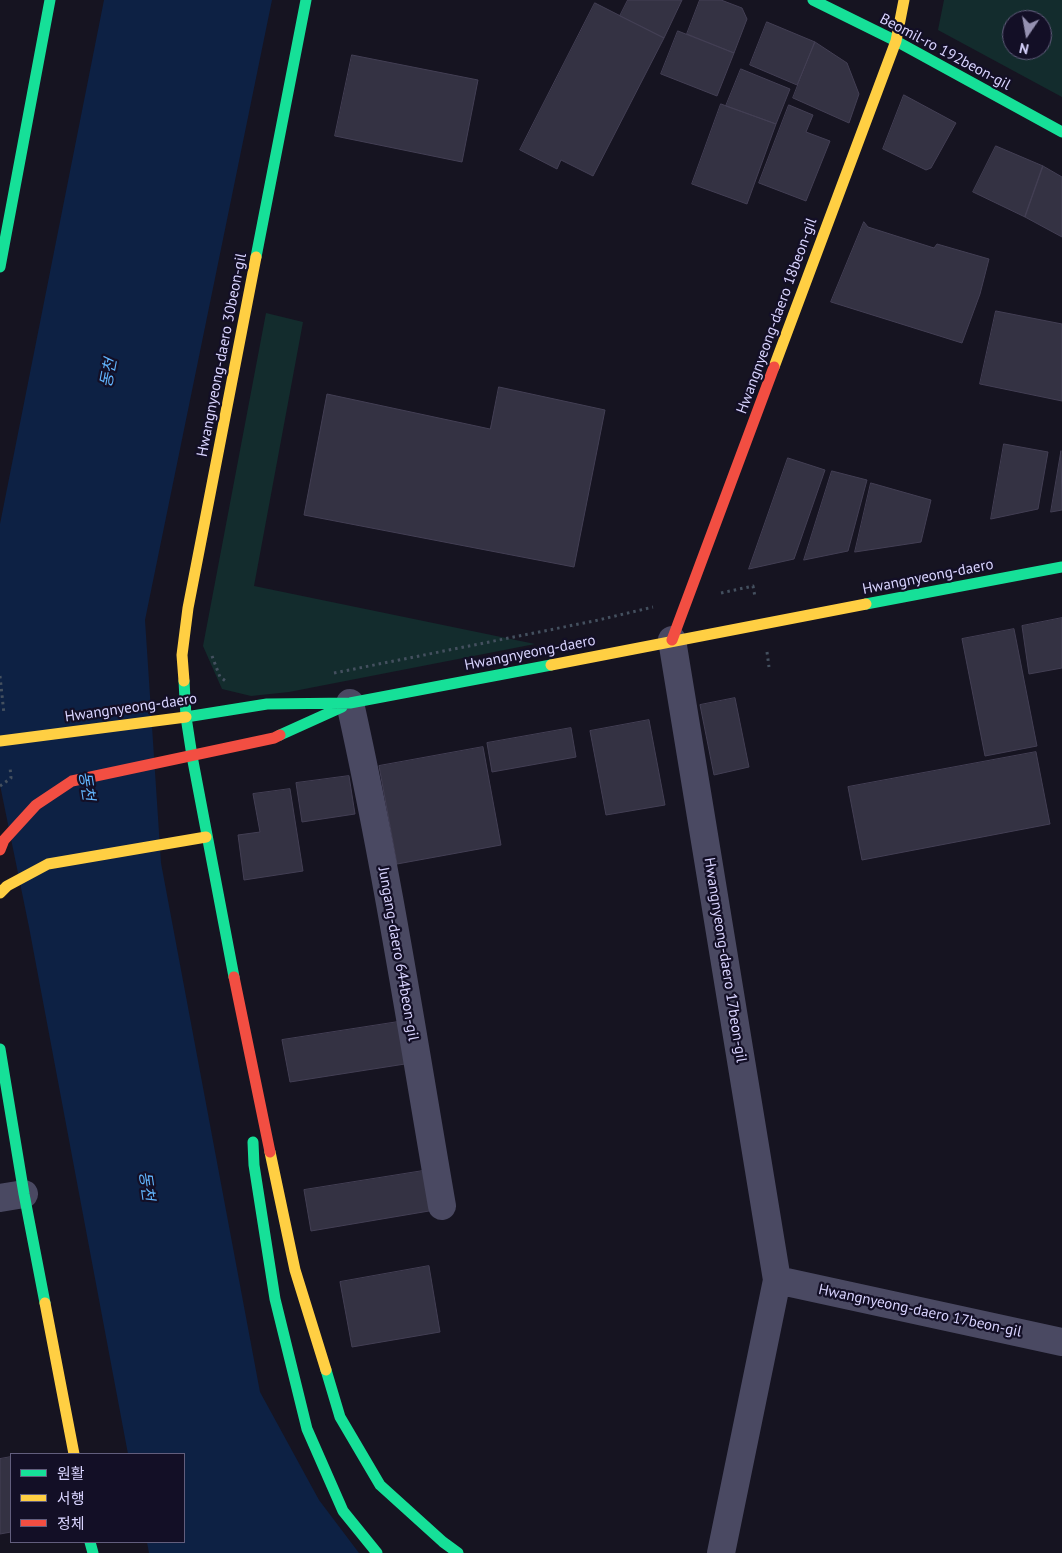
<!DOCTYPE html>
<html>
<head>
<meta charset="utf-8">
<style>
  body { margin:0 }
  #map { position:relative; width:1062px; height:1553px; overflow:hidden; background:#161421; font-family:"PT Sans","Noto Sans KR",sans-serif }
  canvas { display:block }
  .legend { position:absolute; left:10px; top:1453px; width:175px; height:90px; box-sizing:border-box; background:#130f26; border:1px solid #625e7d; margin:0; padding:6px 9px; list-style:none; font-size:15px; color:#d9d4ff }
  .legend li { display:flex; align-items:center; gap:10px; height:25px }
  .legend b { width:25px; border:1px solid #625e7d }
  .north { position:absolute; left:1002px; top:10px; width:50px; height:50px; box-sizing:border-box; background:#130f26; border:1px solid #625e7d; border-radius:50%; rotate:192deg; font-size:14px; font-weight:700; line-height:20px; text-align:center; color:#d9d4ff }
  .north::after { content:''; display:block; margin:auto; width:18px; height:22px; background:#9591b1; clip-path:polygon(50% 0,100% 100%,50% 72%,0 100%) }
</style>
</head>
<body>
<div id="map">
<canvas width="1062" height="1553"></canvas>
<ul class="legend">
<li><b style="height:6px;background:#16e098"></b>원활</li>
<li><b style="height:6px;background:#ffcf43"></b>서행</li>
<li><b style="height:6px;background:#f24e42"></b>정체</li>
</ul>
<div class="north">N</div>
</div>
<script>
const context = document.querySelector('canvas').getContext('2d');
context.lineJoin = 'round';
function paint(path, color) { context.fillStyle = color; context.fill(path, 'evenodd'); }
function stroke(path, color, width, dash) { context.strokeStyle = color; context.lineWidth = width; context.lineCap = dash ? 'butt' : 'round'; context.setLineDash(dash || []); context.stroke(path); }
function drawText(font, color, halo, rows, align = 'center') {
  context.font = font + ' "PT Sans","Noto Sans KR",sans-serif'; context.lineWidth = 4.5; context.setLineDash([]); context.textBaseline = 'middle'; context.strokeStyle = halo; context.fillStyle = color; for (const [text, x, y, turn = 0] of rows) {
    context.save(); context.translate(x, y); context.rotate((+turn || 0) * Math.PI / 180); context.textAlign = isNaN(turn) ? turn : align; if (halo) context.strokeText(text, 0, 0); context.fillText(text, 0, 0); context.restore();
  }
}
paint(new Path2D(`
  M944,0H1062V97L938,30ZM1012,20H1042V50H1012Z
  M266,313L303,322L254,586L535,644L289,692L251,696L222,689L203,646Z`), '#132c2d');
paint(new Path2D(`
  M104,0H272L145,620L161,863L260,1392L319,1500L359,1553H149L147,1542H184V1454H128L29,927L0,785V524Z`), '#0d2144');
const building = new Path2D(`
  M628,0H682L664,38L620,16Z
  M700,0H721L742,8L747,19L734,53L687,34Z
  M595,3L664,38L593,176L561,160L557,169L520,150Z
  M767,22L815,42L797,85L750,65Z
  M678,31L734,53L717,96L661,74Z
  M815,42L847,63L859,94L849,123L793,98Z
  M352,55L478,80L462,162L335,136Z
  M741,69L790,89L776,124L726,106Z
  M904,95L956,123L931,168L926,170L883,149Z
  M721,104L776,124L747,204L692,184Z
  M789,105L813,115L806,132L830,141L806,201L759,183Z
  M996,146L1043,166L1025,217L973,192Z
  M1043,166L1062,177V237L1025,217Z
  M864,222L868,227L934,248L937,244L989,259L980,294L962,343L831,302Z
  M996,311L1062,324V401L980,384Z
  M499,387L605,410L574,567L304,515L327,394L490,429Z
  M1004,444L1048,452L1038,509L991,519Z
  M1061,451L1062,510L1051,512Z
  M788,458L825,470L794,559L749,569Z
  M832,471L867,480L848,551L804,560Z
  M871,483L931,500L921,542L855,552Z
  M1062,618V668L1029,674L1022,626Z
  M1014,629L1037,746L985,756L962,639Z
  M735,698L749,767L714,775L700,705Z
  M649,720L665,805L606,815L590,731Z
  M571,728L576,757L492,772L487,743Z
  M483,747L501,845L397,864L379,766Z
  M1036,752L1050,824L862,860L848,787Z
  M349,776L355,814L302,822L296,783Z
  M290,789L303,871L244,880L238,835L260,832L253,794Z
  M398,1022L405,1064L290,1082L282,1040Z
  M429,1170L435,1210L311,1231L304,1190Z
  M429,1266L440,1332L352,1347L340,1282Z
  M11,1457V1532L0,1534V1459Z`);
paint(building, '#343243');
stroke(building, '#433f54', 1);
stroke(new Path2D(`
  M721,593L753,586L755,597
  M767,652L769,667
  M212,656L220,677L227,682
  M334,673L594,621L653,607
  M0,676L4,714
  M0,786L11,778L10,767`), '#44505f', 3, [2.5, 4]);
stroke(new Path2D(`
  M672,640L777,1280L721,1553
  M350,703C387,869 413,1038 442,1206
  M0,1198L24,1194
  M777,1280L1062,1342`), '#4a4962', 28);
stroke(new Path2D(`
  M813,0L896,41L1062,132
  M256,257L306,0
  M0,267L50,0
  M866,604L1062,567
  M184,681L186,717L192,756L234,977
  M186,717L267,704L350,703L551,665
  M280,735L342,707
  M0,1049L24,1194L45,1303
  M253,1142L254,1165L275,1299L307,1429L343,1511
  M326,1370L340,1417L380,1485L443,1542L458,1553
  M343,1511L377,1553
  M90,1542L93,1553`), '#16e098', 11);
stroke(new Path2D(`
  M774,367L896,41L904,0
  M551,665L866,604
  M184,681L182,655L188,608L256,257
  M0,893L7,886L48,864L206,837
  M270,1152L295,1270L326,1370
  M45,1303L74,1454`), '#ffcf43', 11);
stroke(new Path2D(`
  M672,640L774,367
  M0,850L4,840L36,805L72,781L274,738L280,735
  M234,977L270,1152`), '#f24e42', 11);
stroke(new Path2D(`
  M0,741L186,717`), '#ffcf43', 11);
drawText('15px', '#d9d4ff', '#130f26', [
  ["Beomil-ro 192beon-gil",945,52,28],
  ["Hwangnyeong-daero 18beon-gil",777,316,-70],
  ["Hwangnyeong-daero 30beon-gil",222,355,-79],
  ["Hwangnyeong-daero",928,577,-11],
  ["Hwangnyeong-daero",530,653,-11],
  ["Hwangnyeong-daero",131,708,-8],
  ["Jungang-daero 644beon-gil",398,954,80],
  ["Hwangnyeong-daero 17beon-gil",725,960,81],
  ["Hwangnyeong-daero 17beon-gil",920,1311,12]
]);
drawText('italic 16px', '#62b6ff', '#130f26', [
  ["동천",109,373,-79],
  ["동천",86,786,81],
  ["동천",146,1186,82]
]);
</script>
</body>
</html>
